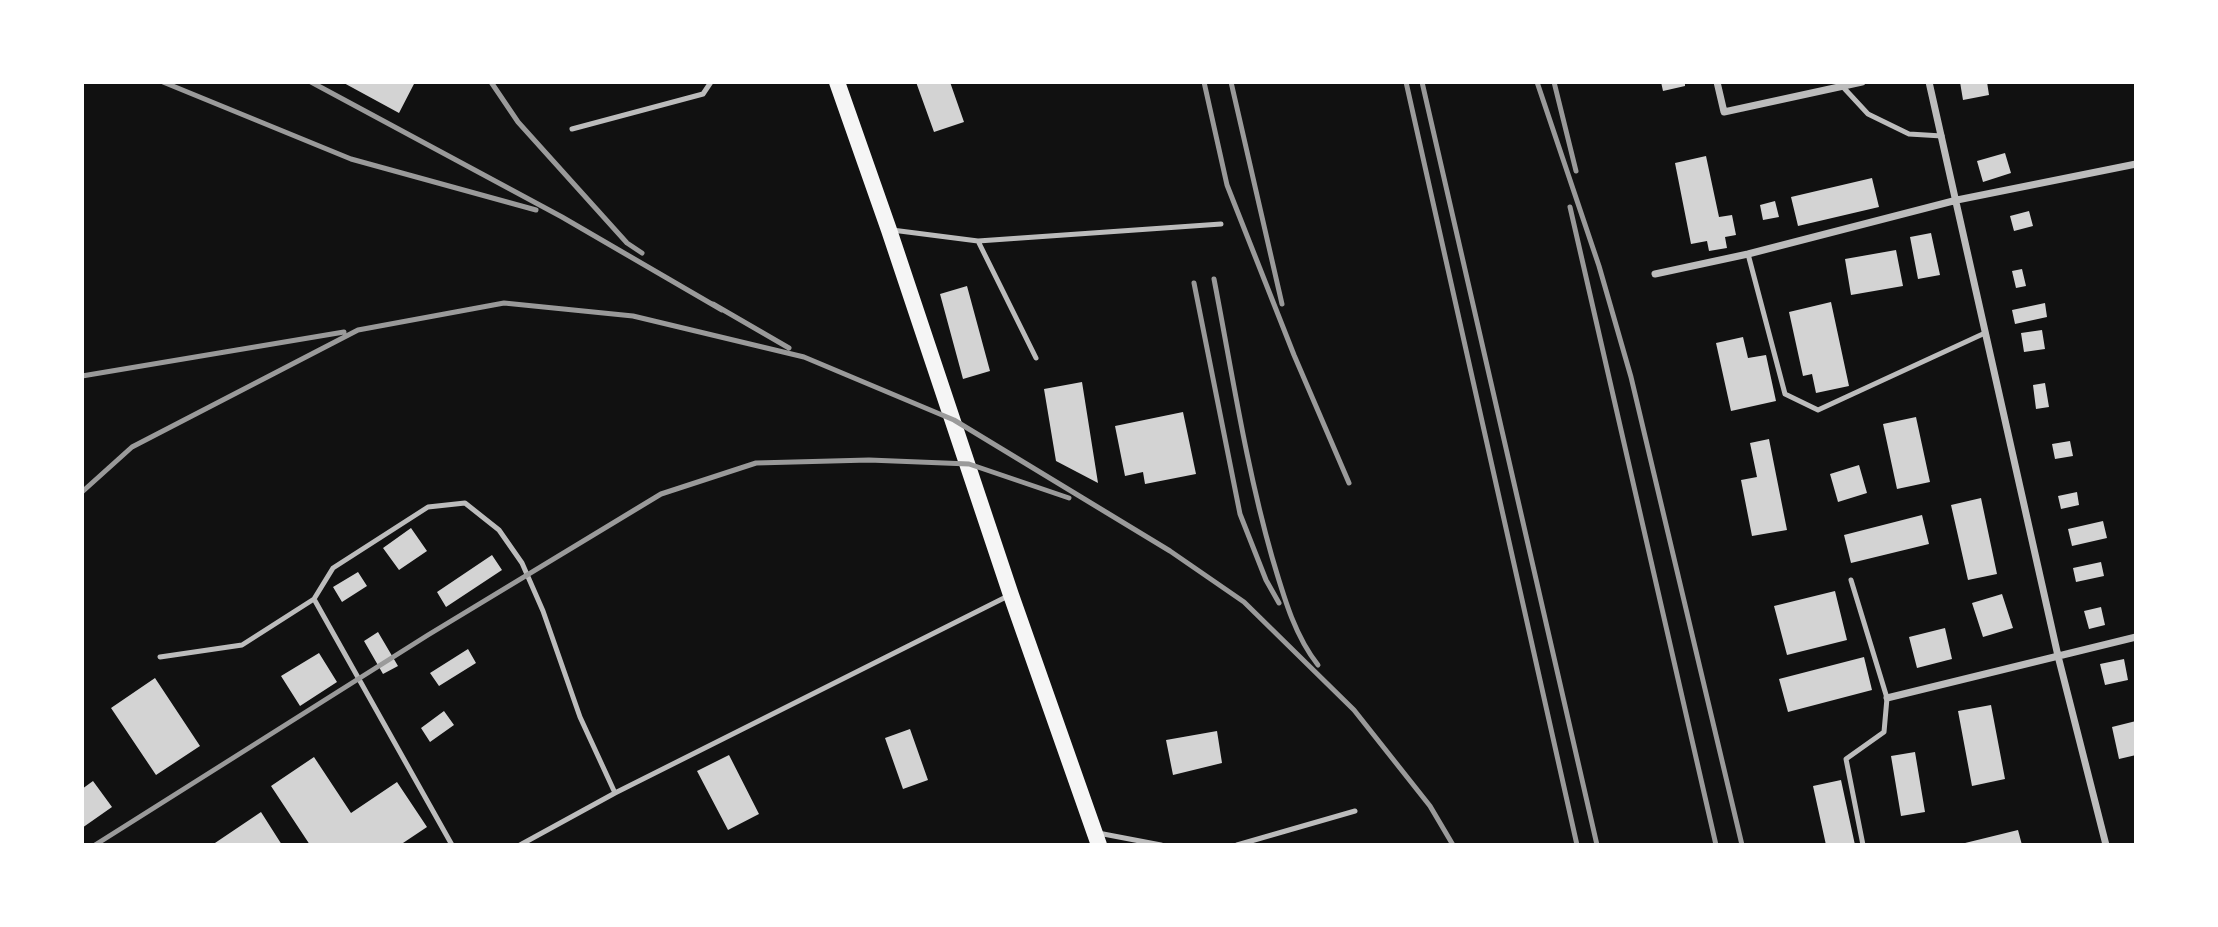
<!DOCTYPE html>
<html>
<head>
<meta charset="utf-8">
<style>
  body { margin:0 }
  #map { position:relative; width:2218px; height:927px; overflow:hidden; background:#111; font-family:"Fira Sans",sans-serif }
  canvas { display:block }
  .frame { position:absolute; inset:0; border:84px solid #fff; pointer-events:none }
</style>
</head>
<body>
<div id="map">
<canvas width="2218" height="927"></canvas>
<div class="frame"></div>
</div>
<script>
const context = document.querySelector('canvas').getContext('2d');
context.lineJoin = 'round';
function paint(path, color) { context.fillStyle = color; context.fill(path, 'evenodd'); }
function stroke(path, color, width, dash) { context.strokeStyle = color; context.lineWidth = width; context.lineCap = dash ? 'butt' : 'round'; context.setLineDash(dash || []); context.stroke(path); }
paint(new Path2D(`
  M342,82H415L399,113Z
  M916,82H950L964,122L934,132Z
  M1661,82H1685V86L1663,91Z
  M1960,82H1987L1989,95L1963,100Z
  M2005,153L2011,173L1983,182L1977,161Z
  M1706,156L1719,217L1732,215L1736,235L1725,237L1727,248L1709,251L1707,241L1691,244L1675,163Z
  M1872,178L1879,207L1798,226L1791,197Z
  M1775,201L1779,217L1763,220L1760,205Z
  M2029,211L2033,226L2014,231L2010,216Z
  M1931,233L1940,275L1918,279L1910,237Z
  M1896,250L1903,286L1851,295L1845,259Z
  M2022,269L2026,286L2016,288L2012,271Z
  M967,286L990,371L963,379L940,294Z
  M1831,302L1849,386L1816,393L1812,374L1803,376L1789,312Z
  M2045,303L2047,317L2015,324L2012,310Z
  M2042,330L2045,349L2024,352L2021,333Z
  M1743,337L1748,358L1766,355L1776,401L1731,411L1716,343Z
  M1082,382L1098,483L1056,461L1044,389Z
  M2045,383L2049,407L2036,409L2033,385Z
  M1183,412L1196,474L1145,484L1143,472L1125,476L1115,426Z
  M1916,417L1930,482L1897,489L1883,424Z
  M1769,439L1787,530L1752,536L1741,480L1757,477L1750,443Z
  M2070,441L2073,456L2055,459L2052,444Z
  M1859,465L1867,493L1838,502L1830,474Z
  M2077,492L2079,505L2061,509L2058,496Z
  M1981,498L1997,574L1968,580L1951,505Z
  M1922,515L1929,544L1851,563L1844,535Z
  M2103,521L2107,538L2072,546L2068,529Z
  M411,528L427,551L399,570L383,548Z
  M492,555L502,570L446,607L437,592Z
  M2101,562L2104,576L2076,582L2073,568Z
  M358,572L367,586L342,602L333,587Z
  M1835,591L1847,640L1787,655L1774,606Z
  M2002,594L2013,628L1983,637L1972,603Z
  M2101,607L2105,625L2089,629L2084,611Z
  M1945,628L1952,659L1917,668L1909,637Z
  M378,632L398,666L383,674L364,641Z
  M468,649L476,663L439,686L430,673Z
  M319,653L337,682L300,706L281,676Z
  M1864,657L1872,690L1788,712L1779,679Z
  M2124,659L2128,680L2105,685L2100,664Z
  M155,678L200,746L156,775L111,708Z
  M1991,705L2005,779L1972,786L1958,711Z
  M444,711L454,725L430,742L421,728Z
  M2136,721V755L2119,759L2112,727Z
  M910,729L928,780L903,789L885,738Z
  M1217,731L1222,763L1173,775L1166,740Z
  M1915,752L1925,812L1901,816L1891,756Z
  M729,755L759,814L728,830L697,771Z
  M314,757L351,813L397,782L427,827L400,845H310L271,786Z
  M1841,780L1855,845H1826L1813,786Z
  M93,781L112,807L82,828V789Z
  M261,812L282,845H212Z
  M2018,830L2022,845H1961V844Z`), '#d3d3d3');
stroke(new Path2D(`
  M1843,87L1868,114L1909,134L1942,136
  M572,129L703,94L711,82
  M892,230L978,241L1036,358
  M978,241L1221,224
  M1748,254L1785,394L1818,410L1985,333
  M1851,580L1887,698L1884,732L1846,759L1863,845
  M314,599L452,845
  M160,657L242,645L314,599L333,568L428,507L465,503L499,530L522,563L543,611L580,717L615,793
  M1098,833L1161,845
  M520,845L615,793L1008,596
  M1237,845L1355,811`), '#bcbcbc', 5);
stroke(new Path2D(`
  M1717,82L1724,112L1862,82
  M1929,82L2058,656L2106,845
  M1655,274L1748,254L1957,200L2136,164
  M1887,698L2136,637`), '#bcbcbc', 7);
stroke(new Path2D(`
  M837,82L889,230L1011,595L1099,845`), '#f5f5f5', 16);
stroke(new Path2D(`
  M163,82L351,159L536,210
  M311,82L562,217L722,310
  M491,82L518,122L627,243L642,253
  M1204,82L1227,185L1294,355L1349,483
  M1231,82L1282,304
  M1406,82L1577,845
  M1422,82L1597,845
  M1537,82L1599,266L1631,377L1742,845
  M1554,82L1576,171
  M1570,207C1620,419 1667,632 1716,845
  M1214,279C1232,372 1246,466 1272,557C1283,594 1294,635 1318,665
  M1194,283L1240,514L1266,580L1279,603
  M713,304L789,348
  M82,376L344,332
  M82,492L132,447L358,330L504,303L633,316L804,357L954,420L1170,551L1244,602L1354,710L1430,806L1453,845
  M95,845L428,635L661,494L756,463L869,460L969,464L1069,498`), '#9a9a9a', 5);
</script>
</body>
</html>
